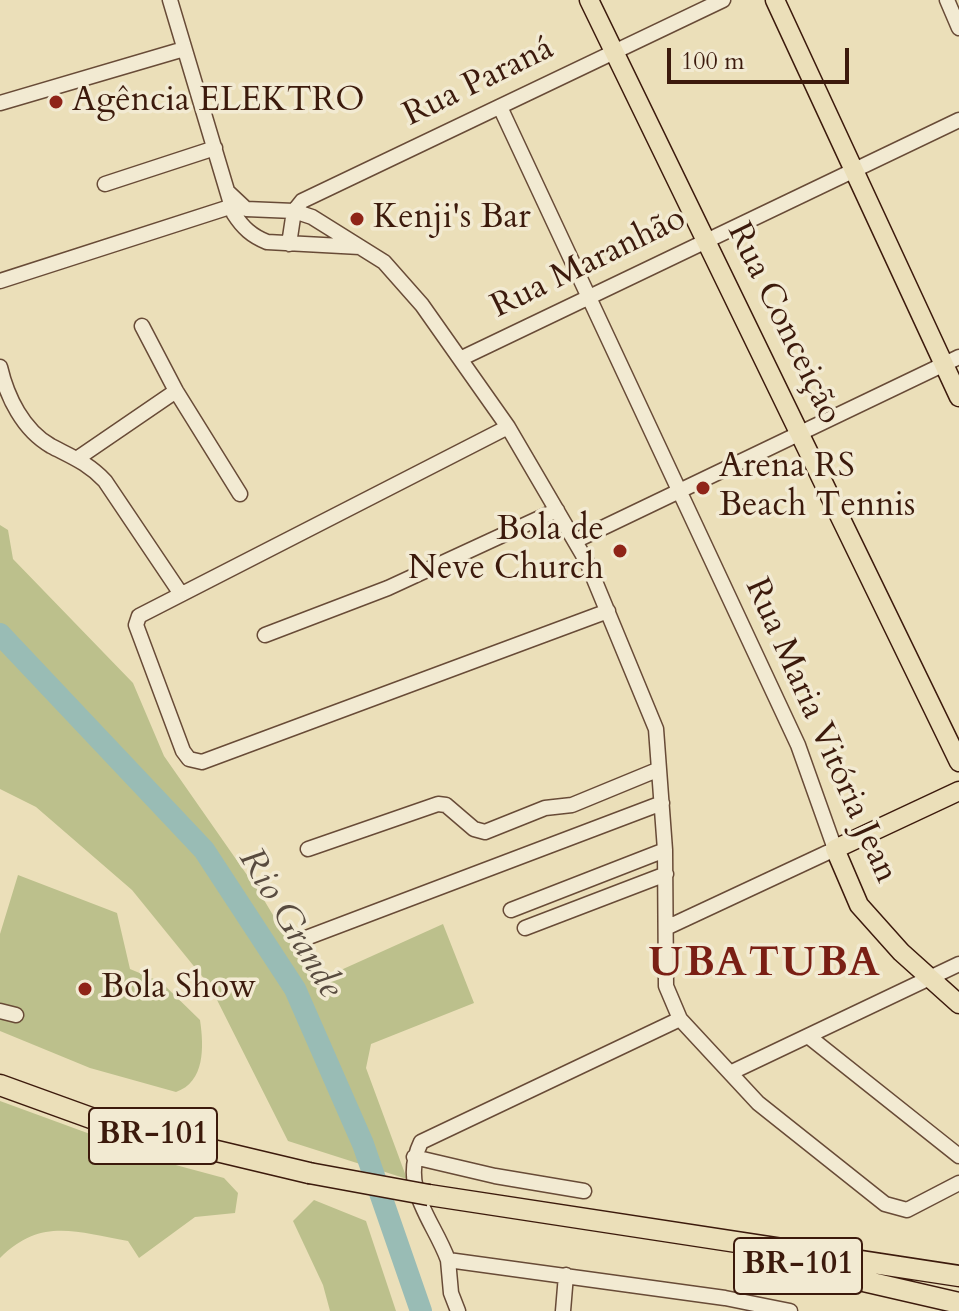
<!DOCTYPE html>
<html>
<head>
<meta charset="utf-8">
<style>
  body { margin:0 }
  #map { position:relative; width:959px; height:1311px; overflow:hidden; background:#ebdfb9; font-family:Cardo,serif }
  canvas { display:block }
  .scale { position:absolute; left:667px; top:48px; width:182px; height:36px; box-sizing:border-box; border:4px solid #3c1a0c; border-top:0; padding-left:10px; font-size:24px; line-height:28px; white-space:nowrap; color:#3c1a0c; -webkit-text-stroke:6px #f2ead2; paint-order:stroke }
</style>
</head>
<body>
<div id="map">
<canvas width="959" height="1311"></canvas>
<div class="scale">100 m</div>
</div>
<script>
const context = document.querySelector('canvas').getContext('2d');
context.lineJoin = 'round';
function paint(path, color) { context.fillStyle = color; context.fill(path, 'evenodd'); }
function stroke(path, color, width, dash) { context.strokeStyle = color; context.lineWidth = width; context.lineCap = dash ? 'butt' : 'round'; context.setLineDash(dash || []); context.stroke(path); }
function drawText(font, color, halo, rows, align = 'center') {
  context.font = font + ' Cardo,serif'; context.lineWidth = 7; context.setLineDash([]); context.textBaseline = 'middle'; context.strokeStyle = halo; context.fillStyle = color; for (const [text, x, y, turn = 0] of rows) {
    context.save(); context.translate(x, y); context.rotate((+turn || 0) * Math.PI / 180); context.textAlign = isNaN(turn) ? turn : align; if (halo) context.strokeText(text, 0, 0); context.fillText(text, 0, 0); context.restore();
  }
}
paint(new Path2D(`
  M0,525L8,530L13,559L133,683L164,756L261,895L304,967L332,974L443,924L474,1003L371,1044L366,1068L407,1179L288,1141L210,986L132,890L36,807L0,789Z
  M18,875L117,913L130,969L161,982L200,1020C204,1047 205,1082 176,1092L90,1068L0,1031V934Z
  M0,1101L172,1164L224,1178L238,1193L235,1213L195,1217L139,1258L128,1241C76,1232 41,1217 0,1258Z
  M314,1200L366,1221L396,1311H330L323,1285L293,1221Z`), '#bcc08c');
stroke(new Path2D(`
  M0,634L204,850L295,989L363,1144L421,1311`), '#99bcb5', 22);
const minor = new Path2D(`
  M170,0L234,214C243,228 252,236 267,242L360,247
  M947,0L959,28
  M0,103L184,49
  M500,107L798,745L835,849L668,927
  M105,184L215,148
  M229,193L246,209L294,211L312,217L384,262L422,305L508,427L587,562L656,729L665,850L666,986L680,1019L758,1103L885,1204L907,1210L959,1183
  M289,244L294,211L302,201L723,0
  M0,281L239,204
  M142,326L176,391L240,494
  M462,358L959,120
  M0,367C7,397 23,430 51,446C72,457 88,463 105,481L181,594
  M508,427L139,616L136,625L183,751L189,759L202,762L608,611
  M78,458L176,391
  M575,541L959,357
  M265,635L388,588L557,510
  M308,849L438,804L446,805L474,829L485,832L545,808L572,805L657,770
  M511,910L665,850
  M525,928L666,874
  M306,938L662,803
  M0,1011L16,1015
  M808,1036L959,1156
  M732,1072L959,964
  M414,1157L495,1176L584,1191
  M448,1260C433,1219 399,1188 421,1142L680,1019
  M458,1311L451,1293L448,1260L725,1298L790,1311
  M563,1311L566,1275`);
const major = new Path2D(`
  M589,0L959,762
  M775,0L959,397
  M959,791L835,849L859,905L901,952L959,1004`);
const highway = new Path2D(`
  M0,1085L116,1127L309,1173
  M429,1195L959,1276
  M781,1262L959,1303`);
stroke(minor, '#684b37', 17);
stroke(major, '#3c1a0c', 21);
stroke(highway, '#3c1a0c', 23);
stroke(minor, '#f2ead2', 14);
stroke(major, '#ebdfb9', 18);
stroke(highway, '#ebdfb9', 20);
const highwayBridge = new Path2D(`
  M309,1173L429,1195`);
stroke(highwayBridge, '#3c1a0c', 23, []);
stroke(highwayBridge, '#ebdfb9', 20);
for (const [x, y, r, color] of [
  [56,102,8,"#8f2418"],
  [357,219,8,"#8f2418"],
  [703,488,8,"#8f2418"],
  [620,551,8,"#8f2418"],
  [85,989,8,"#8f2418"]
]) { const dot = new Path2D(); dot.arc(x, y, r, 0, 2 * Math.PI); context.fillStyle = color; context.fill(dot); stroke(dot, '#f2ead2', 3); }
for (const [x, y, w] of [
  [153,1136,128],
  [798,1266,128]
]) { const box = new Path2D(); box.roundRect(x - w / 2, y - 28, w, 56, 6); context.fillStyle = '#f2ead2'; context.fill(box); stroke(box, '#3c1a0c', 2); }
drawText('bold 32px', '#3c1a0c', null, [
  ["BR-101",153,1136],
  ["BR-101",798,1266]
]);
drawText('34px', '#3c1a0c', '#f2ead2', [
  ["Rua Paraná",479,83,-26],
  ["Rua Maranhão",589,264,-26],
  ["Rua Conceição",783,324,64],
  ["Rua Maria Vitória Jean",820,731,66]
]);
drawText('34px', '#3c1a0c', '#f2ead2', [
  ["Agência ELEKTRO",72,102],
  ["Kenji's Bar",373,219],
  ["Arena RS",719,468],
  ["Beach Tennis",719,507],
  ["Bola de",604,531,"right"],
  ["Neve Church",604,570,"right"],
  ["Bola Show",101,989]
], 'left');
drawText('italic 36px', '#584b3f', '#f2ead2', [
  ["Rio Grande",289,924,59]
]);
context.letterSpacing = '2px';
drawText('bold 42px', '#7a1f14', '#f2ead2', [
  ["UBATUBA",765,965]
]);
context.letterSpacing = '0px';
</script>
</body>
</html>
